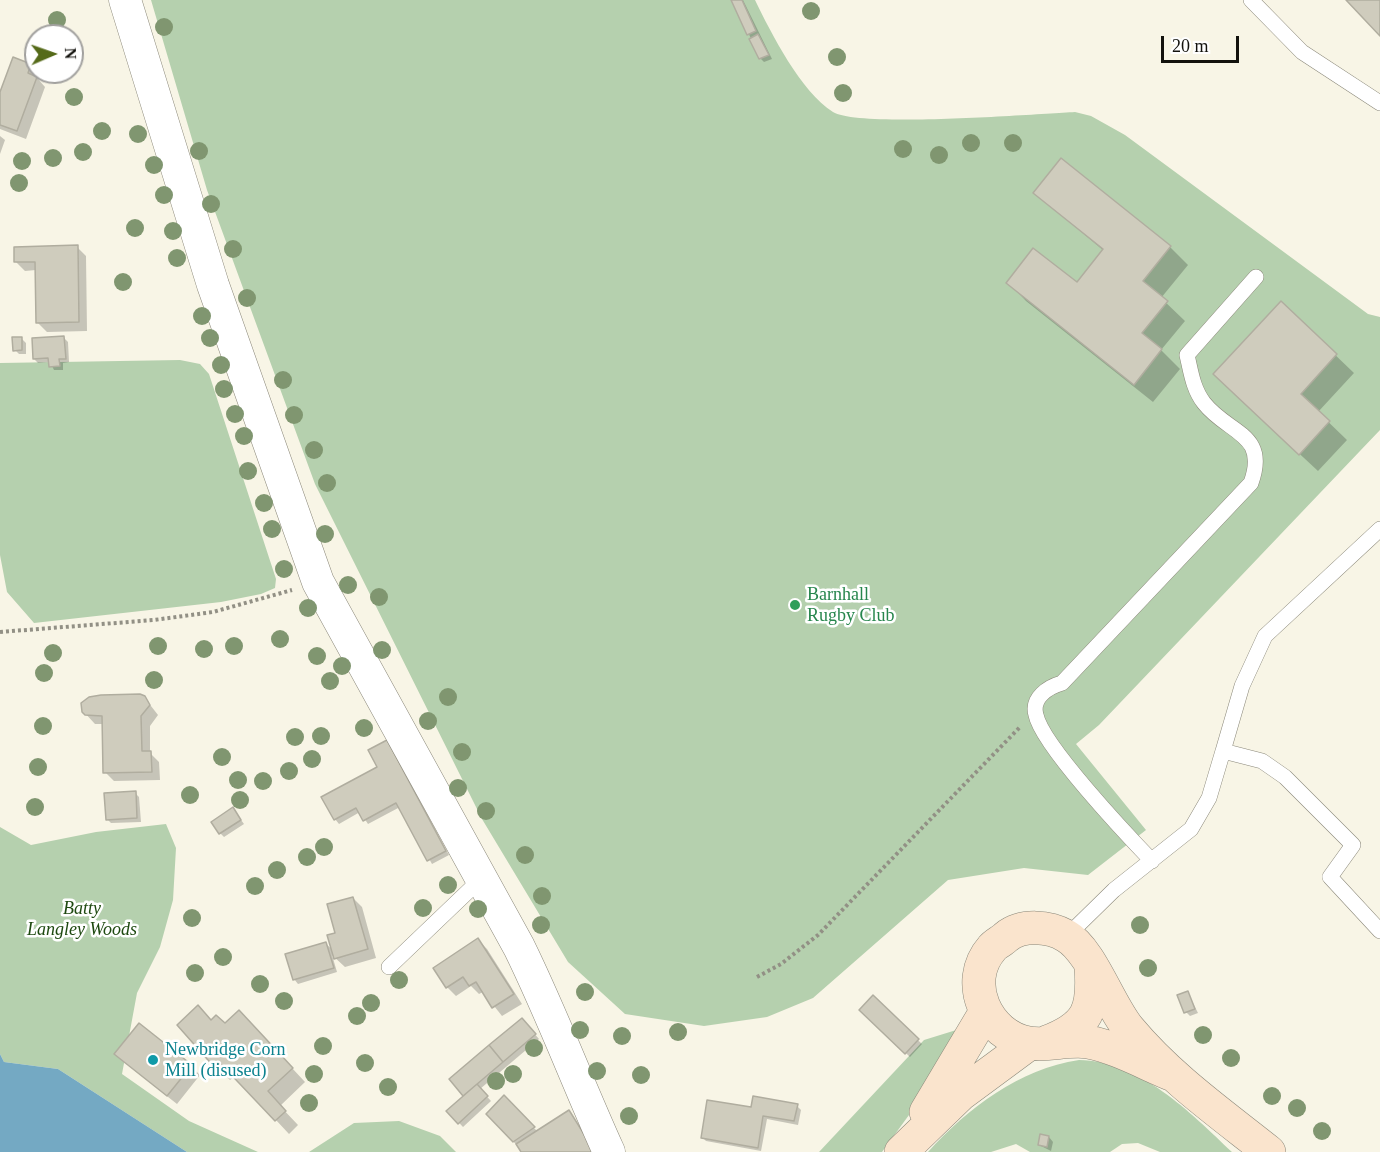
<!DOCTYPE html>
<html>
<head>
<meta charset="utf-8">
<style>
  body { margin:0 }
  #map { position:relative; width:1380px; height:1152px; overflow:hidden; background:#f8f5e6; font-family:"Times New Roman",serif }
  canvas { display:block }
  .north { position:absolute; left:24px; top:24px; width:60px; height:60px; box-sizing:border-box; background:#fff; border:2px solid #a1a09e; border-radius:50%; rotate:88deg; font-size:16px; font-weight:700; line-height:24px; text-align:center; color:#13120d }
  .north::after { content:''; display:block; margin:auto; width:21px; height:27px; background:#556a19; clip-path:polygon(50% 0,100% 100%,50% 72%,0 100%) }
  .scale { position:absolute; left:1161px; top:36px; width:78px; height:27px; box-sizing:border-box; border:3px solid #13120d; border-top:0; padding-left:8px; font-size:18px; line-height:21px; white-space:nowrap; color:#13120d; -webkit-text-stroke:4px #fff; paint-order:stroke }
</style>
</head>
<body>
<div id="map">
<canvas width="1380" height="1152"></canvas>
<div class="north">N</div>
<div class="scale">20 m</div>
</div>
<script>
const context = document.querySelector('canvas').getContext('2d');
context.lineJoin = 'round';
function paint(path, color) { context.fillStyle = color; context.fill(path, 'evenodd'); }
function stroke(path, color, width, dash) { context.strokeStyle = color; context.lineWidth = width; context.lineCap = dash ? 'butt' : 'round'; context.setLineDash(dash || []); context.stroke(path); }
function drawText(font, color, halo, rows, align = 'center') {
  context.font = font + ' "Times New Roman",serif'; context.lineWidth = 5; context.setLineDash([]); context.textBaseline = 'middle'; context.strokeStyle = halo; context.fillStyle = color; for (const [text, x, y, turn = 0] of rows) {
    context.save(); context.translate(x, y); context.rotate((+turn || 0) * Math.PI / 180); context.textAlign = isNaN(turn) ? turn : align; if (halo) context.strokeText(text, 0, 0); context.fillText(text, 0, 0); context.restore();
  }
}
paint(new Path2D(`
  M151,0H755C771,33 801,92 833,112C859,128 1035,114 1075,112L1091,116L1125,135L1368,314L1380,317V430L1099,725L1076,744L1146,830L1088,875L1024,868L948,880L813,998L767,1017L704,1026L625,1014L568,962L482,819L315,484L207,190Z
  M180,360L200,364L209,374L276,579L275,588L261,594L221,602L34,623L7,592L0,555V363Z
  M166,824L176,848L173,900L160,947L137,993L122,1074L189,1121L258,1152H187L58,1069L4,1062L0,1054V827L31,845L96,832Z
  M966,1027L917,1104L882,1152H819L924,1040Z
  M1079,1060C1140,1061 1190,1112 1232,1152H1160L1138,1143L1122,1144L1110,1152H1030L1016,1144L991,1152H928C968,1108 1019,1069 1079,1060Z
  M399,1121L440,1136L456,1152H309L354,1123Z`), '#b5d0ae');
paint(new Path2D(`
  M0,1054L4,1062L58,1069L187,1152H0Z`), '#74a9c3');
paint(new Path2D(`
  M733,0H743L772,59L764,62L760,58Z
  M30,66L39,75L38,79L45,87L26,139L0,129V97Z
  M0,136L5,140L0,154Z
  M1035,193L1170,247L1188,265L1161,298L1185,321L1161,350L1180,369L1153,402L1026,301L1008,282L1077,285L1104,251Z
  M77,247L86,256L87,331L47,332L38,323L36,270L25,271L16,262Z
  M1281,303L1354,373L1318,412L1347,440L1318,471L1233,392Z
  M21,338L26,343V354H19L15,350Z
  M64,338L68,342L69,362L63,363V370H54L50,362L38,363L34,359Z
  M144,697L158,715L150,726V753L159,762L160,780L114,781L105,772L104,724H95L83,711Z
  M387,742L449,855L432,864L400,807L368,824L360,812L339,824L335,819L379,767Z
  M135,793L139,797L141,822L111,823L107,819Z
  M233,809L244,824L224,837L220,833Z
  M353,898L362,907L376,958L345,967L332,955L337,972L298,984L294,979L326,944L334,951L337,934Z
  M478,940L487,949L522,1004L502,1016L483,992L479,994L471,986L456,996L447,987Z
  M1188,993L1198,1013L1190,1016L1186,1012Z
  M873,997L922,1044L910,1057L861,1010Z
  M526,1024L539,1039L480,1089L491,1101L463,1127L448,1111L465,1096L451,1079Z
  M225,1025L253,1026L305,1082L280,1106L298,1125L289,1134L235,1076L230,1080L216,1066Z
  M125,1063L191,1066L200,1075L177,1104Z
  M504,1098L538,1132L569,1112L596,1152H523L488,1114Z
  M797,1106L801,1110L798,1125L767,1119L761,1151L706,1141L702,1137L752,1109Z
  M1049,1137L1053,1142L1051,1151L1039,1145Z`), '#0003');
const building = new Path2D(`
  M731,0H742L756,31L747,35Z
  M1346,0H1380V36Z
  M758,34L769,55L759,59L749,39Z
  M13,57L31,64L28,73L37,77L17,131L0,125V92Z
  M1061,158L1171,246L1143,281L1168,301L1142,333L1162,349L1134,385L1006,283L1033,248L1077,282L1103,249L1033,193Z
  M78,245L79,322L36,323L35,262H14V247Z
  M1281,301L1337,354L1301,394L1330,421L1299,455L1213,374Z
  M64,336L66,359H59L60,366L49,367L48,358L33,359L32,338Z
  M12,337H22V350L13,351Z
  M140,694L145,696L150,705L141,716L142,751H151L152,772L103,773L102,716L85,715L82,712L81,703L89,697L101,695Z
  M387,740L446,851L427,861L396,803L363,821L356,808L334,820L321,797L377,767L368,750Z
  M136,791L137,818L106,820L104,793Z
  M233,807L241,820L219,834L211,822Z
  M353,897L368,949L334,959L327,935L335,933L327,904Z
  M478,938L514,994L492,1008L476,982L469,986L463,977L446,988L433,968Z
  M326,942L334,968L293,980L285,954Z
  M1188,991L1195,1009L1184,1013L1177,995Z
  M873,995L919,1039L905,1054L859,1010Z
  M198,1005L211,1020L216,1015L225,1023L239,1010L293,1068L268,1091L286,1111L275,1121L220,1063L215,1068L177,1025Z
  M522,1018L536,1034L503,1062L489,1045Z
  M139,1023L192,1065L167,1096L114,1054Z
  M489,1045L503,1062L463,1096L449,1079Z
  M477,1084L488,1096L458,1124L446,1111Z
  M504,1095L535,1127L513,1142L486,1114Z
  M753,1096L798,1104L794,1121L763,1116L758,1148L701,1138L707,1100L751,1107Z
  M569,1110L595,1152H521L516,1144Z
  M1040,1134L1049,1136L1047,1147L1038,1145Z`);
paint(building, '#cfccbd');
stroke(building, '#b0ad9f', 1.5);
const service = new Path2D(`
  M1251,0L1302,52L1380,103
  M1223,751L1242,686L1265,636L1380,529
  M1152,861C1128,836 1042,745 1036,715C1031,698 1048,687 1062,683L1251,483C1269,433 1228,434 1204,403C1193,389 1191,372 1187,355L1256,277
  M1067,936L1114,890L1191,829L1209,798L1223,751L1262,761L1285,777L1353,845L1330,877L1380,931
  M389,967L481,879`);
const minor = new Path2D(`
  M125,0L213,285L318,582L519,947C552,1014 578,1084 609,1152`);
const secondary = new Path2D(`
  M1047,1042C1089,1026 1094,1009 1091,967
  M1173,1075C1146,1064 1116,1047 1088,1042C1069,1039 1048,1046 1029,1043C987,1036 962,982 992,948C995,944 1002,941 1006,937C1022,924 1049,926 1066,936C1091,950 1109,1005 1129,1029C1169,1077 1220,1113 1269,1152
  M926,1112L985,1013
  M901,1152L961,1094L1030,1043`);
stroke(service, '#8b887a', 16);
stroke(minor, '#8b887a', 33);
stroke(secondary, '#8b887a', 34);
stroke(new Path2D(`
  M0,632L154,620L213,612L292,590
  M757,977L781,964L818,935L1021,726`), '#929085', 4, [3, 3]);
stroke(service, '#fff', 15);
stroke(minor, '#fff', 32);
stroke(secondary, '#fae4cd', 33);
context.fillStyle = '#809670';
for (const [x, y] of [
  [811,11],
  [57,20],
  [164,27],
  [837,57],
  [843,93],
  [74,97],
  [102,131],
  [138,134],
  [971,143],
  [1013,143],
  [903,149],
  [199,151],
  [83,152],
  [939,155],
  [53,158],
  [22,161],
  [154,165],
  [19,183],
  [164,195],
  [211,204],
  [135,228],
  [173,231],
  [233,249],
  [177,258],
  [123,282],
  [247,298],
  [202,316],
  [210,338],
  [221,365],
  [283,380],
  [224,389],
  [235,414],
  [294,415],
  [244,436],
  [314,450],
  [248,471],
  [327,483],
  [264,503],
  [272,529],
  [325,534],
  [284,569],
  [348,585],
  [379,597],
  [308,608],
  [280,639],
  [158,646],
  [234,646],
  [204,649],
  [382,650],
  [53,653],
  [317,656],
  [342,666],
  [44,673],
  [154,680],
  [330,681],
  [448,697],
  [428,721],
  [43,726],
  [364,728],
  [321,736],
  [295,737],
  [462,752],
  [222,757],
  [312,759],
  [38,767],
  [289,771],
  [238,780],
  [263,781],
  [458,788],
  [190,795],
  [240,800],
  [35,807],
  [486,811],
  [324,847],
  [525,855],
  [307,857],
  [277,870],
  [448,885],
  [255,886],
  [542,896],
  [423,908],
  [478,909],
  [192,918],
  [541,925],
  [1140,925],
  [223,957],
  [1148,968],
  [195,973],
  [399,980],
  [260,984],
  [585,992],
  [284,1001],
  [371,1003],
  [357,1016],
  [580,1030],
  [678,1032],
  [1203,1035],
  [622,1036],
  [323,1046],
  [534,1048],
  [1231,1058],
  [365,1063],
  [597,1071],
  [314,1074],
  [513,1074],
  [641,1075],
  [496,1081],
  [388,1087],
  [1272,1096],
  [309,1103],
  [1297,1108],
  [629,1116],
  [1322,1131]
]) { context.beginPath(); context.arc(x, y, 9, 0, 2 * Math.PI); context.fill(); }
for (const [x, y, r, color] of [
  [795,605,6,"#2e9e5b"],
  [153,1060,6,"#0f9aa8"]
]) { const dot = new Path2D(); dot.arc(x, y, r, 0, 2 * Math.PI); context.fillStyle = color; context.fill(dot); stroke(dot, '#fff', 2); }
drawText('18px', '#27864d', '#fff', [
  ["Barnhall",807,595],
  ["Rugby Club",807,616]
], 'left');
drawText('italic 18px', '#1e4910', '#fff', [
  ["Batty",82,909],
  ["Langley Woods",82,930]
]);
drawText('18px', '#0d838f', '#fff', [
  ["Newbridge Corn",165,1050],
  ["Mill (disused)",165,1071]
], 'left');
</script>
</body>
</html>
